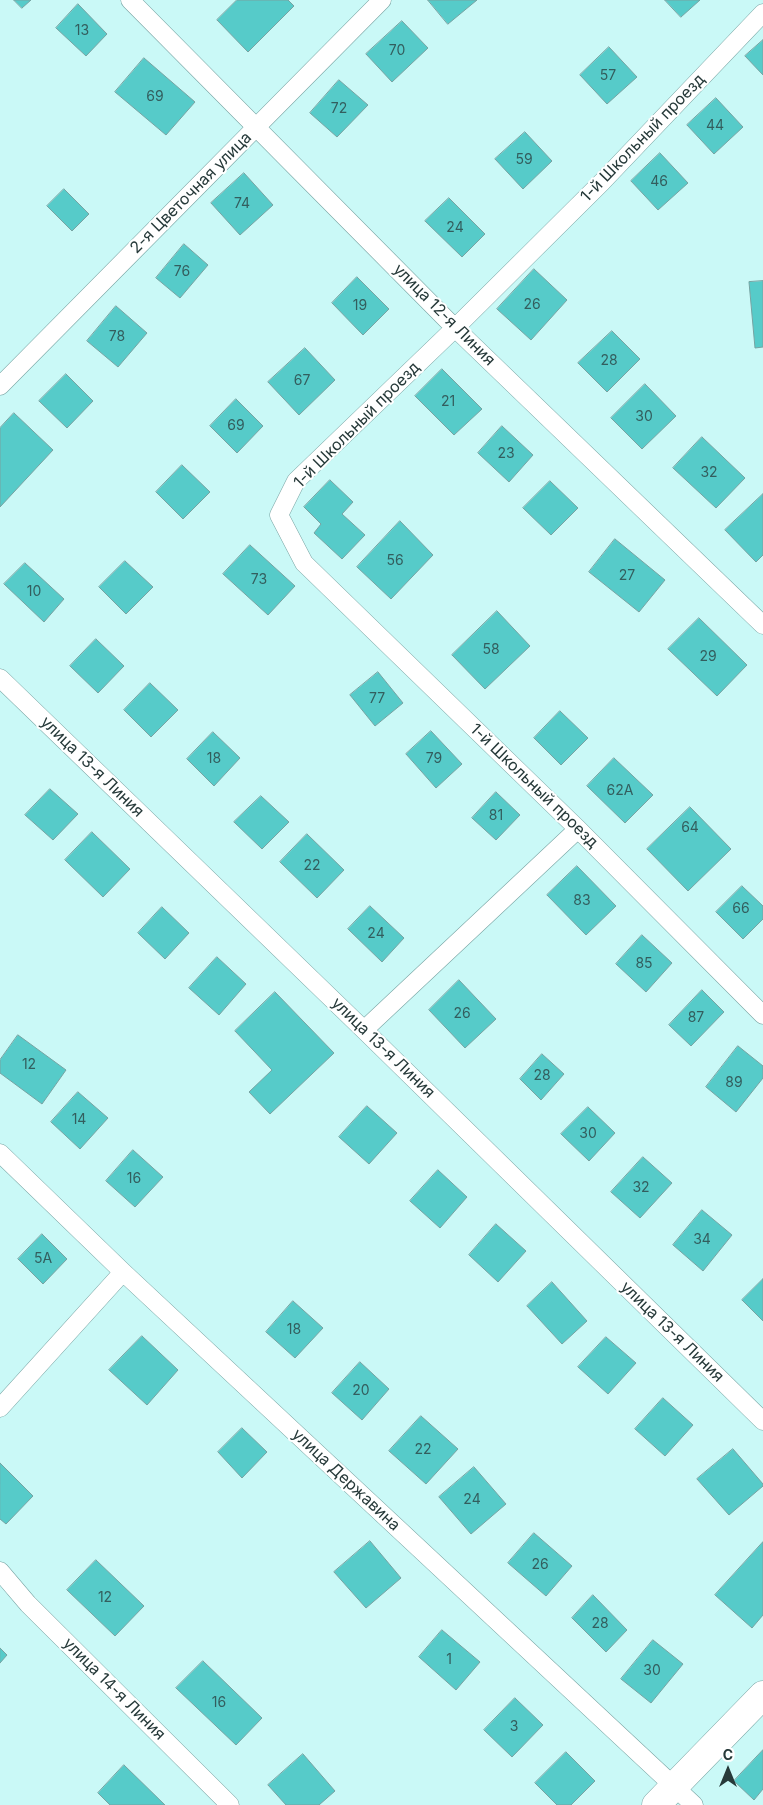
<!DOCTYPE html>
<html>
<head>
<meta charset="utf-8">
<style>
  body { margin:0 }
  #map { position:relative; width:763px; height:1805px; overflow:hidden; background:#caf9f7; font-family:Inter,sans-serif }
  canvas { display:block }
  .north { position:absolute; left:703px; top:1745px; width:50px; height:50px; -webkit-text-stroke:4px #fff; paint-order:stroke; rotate:0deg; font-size:14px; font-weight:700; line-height:20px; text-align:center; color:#273a3a }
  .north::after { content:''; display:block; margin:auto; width:18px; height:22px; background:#273a3a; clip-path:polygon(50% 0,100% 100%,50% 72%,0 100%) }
</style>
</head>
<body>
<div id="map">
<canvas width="763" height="1805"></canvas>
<div class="north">С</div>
</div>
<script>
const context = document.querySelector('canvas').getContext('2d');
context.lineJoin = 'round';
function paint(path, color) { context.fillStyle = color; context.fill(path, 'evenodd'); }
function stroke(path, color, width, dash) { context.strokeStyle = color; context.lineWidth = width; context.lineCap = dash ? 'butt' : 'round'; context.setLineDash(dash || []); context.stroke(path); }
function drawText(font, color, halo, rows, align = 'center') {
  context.font = font + ' Inter,sans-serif'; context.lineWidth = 4; context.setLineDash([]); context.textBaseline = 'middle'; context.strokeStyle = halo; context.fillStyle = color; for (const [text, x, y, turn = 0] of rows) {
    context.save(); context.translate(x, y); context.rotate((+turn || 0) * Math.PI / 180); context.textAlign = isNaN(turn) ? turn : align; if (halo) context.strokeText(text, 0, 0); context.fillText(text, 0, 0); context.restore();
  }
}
const building = new Path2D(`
  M14,0H31L22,8Z
  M237,0H288L294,6L248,52L217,20Z
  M428,0H477L448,24Z
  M665,0H700L681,17Z
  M78,4L107,34L86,56L56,28Z
  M402,21L428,48L392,82L366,54Z
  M763,40V75L745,56Z
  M609,47L637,77L607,104L580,75Z
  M144,58L195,102L166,135L115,92Z
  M339,80L368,105L337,137L310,113Z
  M716,98L743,127L714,154L687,125Z
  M525,132L552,161L523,189L495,159Z
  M660,153L688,183L658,210L631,181Z
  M244,173L273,205L240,235L211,203Z
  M64,189L89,214L72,231L47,206Z
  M449,198L485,234L462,257L425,221Z
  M184,244L208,265L180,298L156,278Z
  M534,269L567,300L531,340L497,309Z
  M357,277L389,309L363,335L332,303Z
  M763,281V347L755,348L749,282Z
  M116,306L147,333L118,367L87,341Z
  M612,331L640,359L607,392L578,363Z
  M305,348L335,380L299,415L268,382Z
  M442,369L482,409L454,435L415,396Z
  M66,374L93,401L67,428L39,401Z
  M645,384L676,416L642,449L611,418Z
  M236,399L263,426L237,453L210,426Z
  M14,413L53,450L0,507V428Z
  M502,426L533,455L509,482L478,453Z
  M702,437L745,478L716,508L673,468Z
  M182,465L210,492L183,519L156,492Z
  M330,480L353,502L342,514L365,535L342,559L314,533L321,524L304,507Z
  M550,481L578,508L551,535L523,508Z
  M763,494V555L756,562L725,530Z
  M400,521L433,555L391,599L357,567Z
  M615,539L665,580L639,612L589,572Z
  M250,545L295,586L268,615L223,574Z
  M125,561L153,587L126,614L99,587Z
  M25,563L64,599L44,622L4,584Z
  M497,611L530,646L485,689L452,655Z
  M699,618L747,665L717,696L668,649Z
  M96,639L124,666L98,693L70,666Z
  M378,672L403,703L375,726L350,695Z
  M150,683L178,710L151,737L124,710Z
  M560,711L588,738L561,765L534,738Z
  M431,731L462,764L436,788L406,754Z
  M213,732L240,758L214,786L187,759Z
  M614,758L653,795L625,823L587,786Z
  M50,789L78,814L53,840L25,815Z
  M496,792L520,815L496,840L472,818Z
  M261,796L289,822L262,849L234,822Z
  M690,807L731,849L688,891L647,849Z
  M92,832L130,869L103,897L65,860Z
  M307,834L344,870L317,898L280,862Z
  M577,866L616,906L586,935L547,895Z
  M742,886L763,906V919L743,939L716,912Z
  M370,906L404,938L382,962L348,929Z
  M162,907L189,933L165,959L138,933Z
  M642,935L672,963L646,992L616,964Z
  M217,957L246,984L219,1015L189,988Z
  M459,980L496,1019L465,1048L429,1010Z
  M702,990L724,1012L691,1046L669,1025Z
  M275,992L334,1053L270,1114L249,1092L272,1070L235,1031Z
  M18,1035L66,1070L42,1104L0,1073V1060Z
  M738,1046L763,1066V1078L736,1112L706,1087Z
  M542,1054L564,1074L541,1100L520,1079Z
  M78,1092L108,1118L80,1149L51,1122Z
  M367,1106L397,1133L369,1164L339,1137Z
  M588,1107L615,1133L589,1161L561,1134Z
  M133,1150L163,1177L135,1207L106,1181Z
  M643,1157L672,1183L640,1218L611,1192Z
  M438,1170L467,1197L440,1228L410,1201Z
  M702,1210L732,1235L703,1271L673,1245Z
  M496,1224L526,1251L498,1282L469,1255Z
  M42,1234L67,1259L43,1284L18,1259Z
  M763,1279V1321L742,1300Z
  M552,1282L587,1321L562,1344L527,1306Z
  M293,1301L323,1328L295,1358L266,1332Z
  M142,1336L178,1370L147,1405L109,1370Z
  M606,1337L636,1363L608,1394L578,1367Z
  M360,1362L389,1389L362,1420L332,1393Z
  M663,1398L693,1425L665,1456L635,1429Z
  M421,1416L458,1449L426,1484L389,1451Z
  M242,1428L267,1452L242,1478L218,1452Z
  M733,1449L763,1484V1486L729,1515L697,1479Z
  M0,1463L33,1496L6,1524L0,1519Z
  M474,1467L506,1504L471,1534L439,1497Z
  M534,1533L572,1566L546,1596L508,1563Z
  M370,1541L401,1578L366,1608L334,1572Z
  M763,1542V1615L752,1628L715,1595Z
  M96,1560L144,1606L115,1636L67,1590Z
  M593,1595L627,1630L606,1652L572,1618Z
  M442,1630L480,1662L456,1690L419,1657Z
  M653,1640L683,1664L651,1703L621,1679Z
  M0,1648L7,1655L0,1663Z
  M203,1661L262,1718L236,1745L176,1688Z
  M515,1698L543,1725L512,1757L484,1730Z
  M763,1750V1789L754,1800L734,1781Z
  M566,1752L595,1781L571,1805H557L535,1783Z
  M303,1754L335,1791L319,1805H286L268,1785Z
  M124,1765L165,1805H110L98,1793Z`);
paint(building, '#56cbc9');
stroke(building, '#77a3a2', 1);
const service = new Path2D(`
  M130,0L455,328L763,625
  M763,13L602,182L455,328L296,481L279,515L304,563L578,829L763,1015
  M0,386L382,0
  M0,678L364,1030L763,1421
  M364,1030L578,829
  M0,1153L123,1272L694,1805
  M0,1408L123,1272
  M0,1571L28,1604L230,1805`);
const tertiary = new Path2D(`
  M656,1805L763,1695`);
stroke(service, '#77a3a2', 19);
stroke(tertiary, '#77a3a2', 29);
stroke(service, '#fff', 18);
stroke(tertiary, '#fff', 28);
drawText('14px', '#335e5e', null, [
  ["13",82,31],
  ["70",397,51],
  ["57",608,76],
  ["69",155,97],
  ["72",339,109],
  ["44",715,126],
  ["59",524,160],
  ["46",659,182],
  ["74",242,204],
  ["24",455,228],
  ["76",182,272],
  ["26",532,305],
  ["19",360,306],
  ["78",117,337],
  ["28",609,361],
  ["67",302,381],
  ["21",448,402],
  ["30",644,417],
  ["69",236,426],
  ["23",506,454],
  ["32",709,473],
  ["56",395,561],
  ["27",627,576],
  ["73",259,580],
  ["10",34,592],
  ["58",491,650],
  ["29",708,657],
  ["77",377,699],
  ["18",214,759],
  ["79",434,759],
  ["62А",620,791],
  ["81",496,816],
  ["64",690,828],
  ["22",312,866],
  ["83",582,901],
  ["66",741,909],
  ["24",376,934],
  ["85",644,964],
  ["26",462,1014],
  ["87",696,1018],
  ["12",29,1065],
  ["28",542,1076],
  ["89",734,1083],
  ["14",79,1120],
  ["30",588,1134],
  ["16",134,1179],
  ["32",641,1188],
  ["34",702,1240],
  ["5А",43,1259],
  ["18",294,1330],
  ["20",361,1391],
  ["22",423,1450],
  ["24",472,1500],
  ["26",540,1565],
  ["12",105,1598],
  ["28",600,1624],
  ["1",449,1660],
  ["30",652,1671],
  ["16",219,1703],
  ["3",514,1727]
]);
drawText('16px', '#273a3a', '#fff', [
  ["1-й Школьный проезд",643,138,-46],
  ["2-я Цветочная улица",191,193,-45],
  ["улица 12-я Линия",444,315,45],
  ["1-й Школьный проезд",357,425,-45],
  ["улица 13-я Линия",92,767,44],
  ["1-й Школьный проезд",534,786,44],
  ["улица 13-я Линия",383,1048,44],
  ["улица 13-я Линия",672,1332,44],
  ["улица Державина",346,1480,43],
  ["улица 14-я Линия",114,1689,45]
]);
</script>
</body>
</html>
